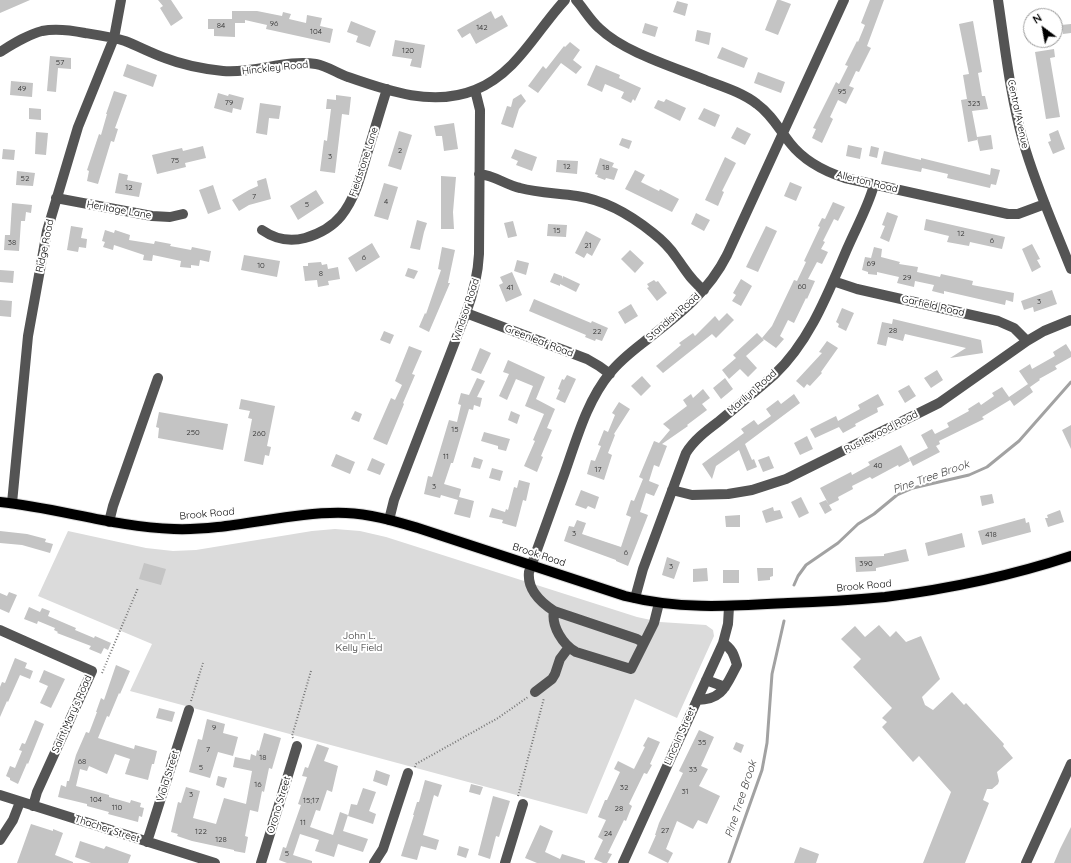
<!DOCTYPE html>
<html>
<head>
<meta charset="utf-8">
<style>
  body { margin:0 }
  #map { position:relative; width:1071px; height:863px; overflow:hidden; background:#fff; font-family:Quicksand,sans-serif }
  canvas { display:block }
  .north { position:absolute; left:1023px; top:8px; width:40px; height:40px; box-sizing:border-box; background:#fff; border:1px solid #999; border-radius:50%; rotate:328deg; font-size:11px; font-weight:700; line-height:16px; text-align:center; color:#000 }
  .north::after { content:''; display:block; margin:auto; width:14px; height:18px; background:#000; clip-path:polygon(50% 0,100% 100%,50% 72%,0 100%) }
</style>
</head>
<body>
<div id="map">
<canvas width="1071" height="863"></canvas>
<div class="north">N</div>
</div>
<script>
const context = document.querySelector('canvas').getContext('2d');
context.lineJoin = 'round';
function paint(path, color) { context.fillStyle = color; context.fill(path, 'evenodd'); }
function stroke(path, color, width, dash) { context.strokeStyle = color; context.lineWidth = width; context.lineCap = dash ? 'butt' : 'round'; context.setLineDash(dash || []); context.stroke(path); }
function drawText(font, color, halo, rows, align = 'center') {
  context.font = font + ' Quicksand,sans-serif'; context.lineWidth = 4; context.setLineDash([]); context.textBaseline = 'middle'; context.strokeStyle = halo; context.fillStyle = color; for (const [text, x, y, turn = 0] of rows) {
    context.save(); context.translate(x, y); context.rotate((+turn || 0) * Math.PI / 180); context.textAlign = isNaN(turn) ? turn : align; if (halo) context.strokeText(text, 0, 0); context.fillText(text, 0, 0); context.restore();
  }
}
paint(new Path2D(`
  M335,529L360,531L386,537L637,617L660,622L706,625L713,630L714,636L677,718L635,699L587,814L130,691L152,644L38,596L68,531L146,548L173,551L196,550L312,531Z`), '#dbdbdb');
stroke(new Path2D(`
  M794,585L798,576L806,565L838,543L858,524L874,514L897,495L913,488L969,475L987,467L1019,441L1071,382
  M729,863L762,770L767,743L772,674L784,621`), '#a2a2a2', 3);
paint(new Path2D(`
  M0,0H30L0,13Z
  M158,0H171L183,18L171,26L160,8L163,6Z
  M777,0H780L791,4L778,35L765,30Z
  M870,0H884L867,46L871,48L859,72L856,71L849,86L854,88L846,104L838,100L830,117L833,119L822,143L812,138L816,129L813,128L836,82L839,84L848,66L845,65L857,41L858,42L865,25L861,23Z
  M677,1L688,4L685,16L673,12Z
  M232,11H257L282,16L283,12L291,14L289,19L306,23L307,15L322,18L320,26L333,29L330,43L266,29L267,25L245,20V23H235V37L214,36V29H208V19H232Z
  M491,11L495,19L502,15L508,26L476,44L470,33L462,38L457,30Z
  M351,21L376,31L370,47L356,42L358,36L347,32Z
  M973,21L982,72L978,73L982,96H985L988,109L972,111L977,137L991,135L993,149L980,151L977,138V140L968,142L961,100L967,99L963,75L969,74L959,24Z
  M645,23L658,27L655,37L642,33Z
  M1071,24V33L1063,34L1061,25Z
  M697,30L711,33L709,45L695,41Z
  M395,40L425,45L421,68L410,66L412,59L392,56Z
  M570,42L580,50L573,60L582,67L576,74L561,63L538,93L528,86L543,66L546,69L564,46L565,47Z
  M722,47L748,58L744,68L717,58Z
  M1054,49L1055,57L1050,58L1060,117L1046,119L1035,52Z
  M50,56L71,58V69L58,68L56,92L47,91Z
  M127,64L157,75L153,87L123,76Z
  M596,65L620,75L619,78L641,88L635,101L633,99L631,103L621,98L624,92L605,84L602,92L587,85Z
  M758,72L785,82L781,93L754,83Z
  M11,81L33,83L32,97L10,95Z
  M114,91L127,95L115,128L118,129L114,142L111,141L98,184L87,181L89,171L87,170L99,134L101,135L107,114H106Z
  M218,93L228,96L229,94L244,98L241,110L233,108L232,113L214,108Z
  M521,94L526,101L519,109L513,128L501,124L507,106L511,107L513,99Z
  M336,95L351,97L349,115L342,114L335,173L320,171L324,140L327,141L331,109H326L327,99L336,100Z
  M666,99L686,108L680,121L654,108L658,100L664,102Z
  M260,103L281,106L279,119L269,118L267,135L256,133Z
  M29,108L41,109V120L29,119Z
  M704,108L720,115L715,127L698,119Z
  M454,123L458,149L444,151L442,136H436L434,126Z
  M737,127L751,134L745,145L731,138Z
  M1058,130L1065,149L1053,154L1048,142L1051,141L1049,134Z
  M399,131L412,135L401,170L388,166Z
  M36,132L48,133L46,155L35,154Z
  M622,138L632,141L629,149L619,145Z
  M848,145L862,148L860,159L846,156Z
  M203,146L206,158L185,163L186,167L157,174L152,155L182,148L183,151Z
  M871,146L879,148L877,158L869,156Z
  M3,149L15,150L14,160L2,159Z
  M515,149L537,157L532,171L516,165L518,161L511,158Z
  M884,151L921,160V158L990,175L991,168L1000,170L996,185L991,184L990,188L947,178L948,174L922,168L921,172L881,164Z
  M725,157L736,163L722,191L724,192L718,206L705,200Z
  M600,158L614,163L612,167L618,169L614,180L606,178L605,180L597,177L598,175L595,174Z
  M557,160L578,161L577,174L556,172Z
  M635,170L645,175L641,182L659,191L660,189L679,199L672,212L625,189Z
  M17,171L35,173L33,186L16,185Z
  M119,173L128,175L127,180L142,183L139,197L115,193Z
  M441,176L456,177L453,212L454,229H441Z
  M266,178L271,199L249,205L239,211L232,200L249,190L258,186L257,181Z
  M790,182L802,187L796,201L784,196Z
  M384,183L398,187L388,220L374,216Z
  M213,185L221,209L208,214L199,190Z
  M316,190L324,203L298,220L290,206Z
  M833,202L845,207L838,221L834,219L823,241L825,242L821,249L828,252L822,264L817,262L808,279L815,281L807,299L806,298L794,323L788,320L780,336L784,339L776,348L762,338L772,326L794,280L797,281L806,262L804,261L820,227L818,226L822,218L825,219Z
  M12,203L32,205L31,213L26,212L25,221H21L19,251L4,250L5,235H10Z
  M887,212L898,216L889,242L880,238L885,226L882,225Z
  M696,213L710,220L704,231L691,224Z
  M926,219L1005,237L1002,249L970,242L969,246L947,242L949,236L924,230Z
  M417,220L427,223L424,232L420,250L410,248Z
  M513,221L517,236L508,238L504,223Z
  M548,224L567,225L566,237L547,236Z
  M71,226L83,228L81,238L87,239L86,248L79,247L78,252L67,250Z
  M766,226L777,231L758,272L746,267Z
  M105,230L114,233L115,230L130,235L129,240L154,244L155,241L171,244L170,246L191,250L192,247L211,251L209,262L200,260L199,266L191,265V268L180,267L181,261L153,255L152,261L143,260L144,255L114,245L113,250L103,247L105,242L102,241Z
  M586,231L601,239L592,256L587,253L584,258L575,253Z
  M372,243L380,257L356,272L348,258Z
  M1032,244L1040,259L1037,260L1041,267L1032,272L1022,249Z
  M442,247L455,250L448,283H450L429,332L419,327L425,313L426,314L441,270L438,269Z
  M874,247L882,249L881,257L900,262L899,264L918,267L917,272L940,277L941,274L973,281L972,285L1014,293L1013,302L1006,300L1005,305L944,291V294L932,291L934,285L915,281L914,287L897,283L899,277L877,272V275L868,274V272L862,270L865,257L871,258Z
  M630,250L644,263L635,273L621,259Z
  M244,255L280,261L277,277L241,270Z
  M517,260L529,263L526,275L514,271Z
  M321,262L322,265L327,264L328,269L338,267L340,279L328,281L329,285L318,287L317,280L305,281L303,266H308V263Z
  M408,268L418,271L414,279L405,276Z
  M0,270L14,271L13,283L0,282Z
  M512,272L522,295L506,302L499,285L503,283L500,277Z
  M554,273L562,276V279L563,276L580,284L576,292L560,284V286L550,282Z
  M741,279L752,286L741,306L732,301L736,295L733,293Z
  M654,280L656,282L658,281L667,293L657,301L647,288L649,287L647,284Z
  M1052,290L1057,304L1034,312L1033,307L1024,310L1021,301Z
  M534,299L591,323L592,321L608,328L602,341L596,339L595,341L585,337L586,335L529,311Z
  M0,300L12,301L11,317L0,316Z
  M631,304L638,316L625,324L618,312Z
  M842,308L854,313L846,331L838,327L839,324L836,322Z
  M727,313L734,320L716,338L712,334L663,373L656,366L681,345L679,343L693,333L695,336L715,316L719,321Z
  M893,319L981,340L983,353L950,358L966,348L905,334L903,341L888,337L886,346L877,344L882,322L892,324Z
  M384,331L394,335L390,344L380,340Z
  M757,333L764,340L746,356L757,368L748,377L740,369L729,379L722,370L736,358L733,355Z
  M827,341L838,348L821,372L822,373L810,386L807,384L804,388L796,381L822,353L819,352Z
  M1066,344L1071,352V357L1055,366L1057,369L1039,379L1040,380L1030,387L1019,371L1030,364L1032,369L1055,356L1053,352Z
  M409,346L422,351L412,374L415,375L403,403L404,404L387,445L373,439L391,398L395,400L402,385L395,381Z
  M480,348L491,353L481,374L471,370Z
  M508,360L545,377L536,399L555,409L547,428L552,430L541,456L543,457L537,472L524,466L535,441L533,440L544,414L525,406L533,386L516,379L507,400L499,396L509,374L503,372Z
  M937,370L943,380L931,388L924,378Z
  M567,375L576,379L565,403L556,399L560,390L558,389L562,379L564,380Z
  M642,376L651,386L641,396L631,386Z
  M477,378L485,381L477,397L482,398L480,407L474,405L473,410L469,409L453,463H451L444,484L461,489L459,497L474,501L470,518L454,514L458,500L441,495L440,498L424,494L428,476L432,477L449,420L457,422L461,405L458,404L461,393L469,395Z
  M725,378L733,389L721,399L713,388Z
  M1028,384L1033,392L1014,406L1010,400L982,417L984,419L939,441L940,444L936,446L940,452L913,466L909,458L928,448L921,435L932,429L935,434L949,427L947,423L969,411L968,409L979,402L981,405L994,396L992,393L1002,387L1009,397Z
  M909,385L916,396L905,403L898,391Z
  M703,389L710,398L702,404L707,410L687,425L688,426L662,444L667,446L659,467L654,465L649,481L659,485L654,496L646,493L640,512L648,515L628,566L616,561V560L564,541L569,526L574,527L577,520L586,523L582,534L621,547L631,517L626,515L631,500L634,501L643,479L639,477L654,441L659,443L670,430L663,424L687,406L683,400L691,394L693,398Z
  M794,394L800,403L745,444L752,460L754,459L757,467L747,471L739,450L716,466L712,479L702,464L744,433L741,429L754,420L758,425L771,416L766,409L778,400L781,404Z
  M878,394L884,405L877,408L878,412L855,424L856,426L843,433L839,427L815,438L810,429L836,416L838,421L860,409L858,405Z
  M241,399L275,406L267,446L271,447L269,456L265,455L263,465L244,461L252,419L248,418L250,411L239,409Z
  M619,402L630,409L614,434L615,435L608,453L612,455L604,480L587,474L591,460L595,461L601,446L598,445L604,430L608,432L615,415L612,413Z
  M355,411L362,414L359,422L351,419Z
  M511,411L520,415L517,424L508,420Z
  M159,412L228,424L223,450L158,438L159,428L156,427Z
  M1071,425V449L1062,430Z
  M484,432L510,439L506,451L498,449V446L481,441Z
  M807,436L813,449L800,455L794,443Z
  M901,445L910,461L899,467L898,465L872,479L870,477L852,486L853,489L838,497L839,500L829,505L820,488L851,472L852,475L870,465L868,462Z
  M336,454L355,462L350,474L331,466Z
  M769,456L774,468L763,472L758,460Z
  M474,457L483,460L480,469L471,467Z
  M372,458L385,464L380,475L367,470Z
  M492,468L503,471L500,481L489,478Z
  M519,480L530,483L526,501L523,500L516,527L502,523L503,520L489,517L492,508L505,512L506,509L508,510L514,487L517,488Z
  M581,490L599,497L595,509L588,506L586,509L575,505Z
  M992,494L994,503L982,506L980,496Z
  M801,497L809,513L799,518L791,502Z
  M826,500L832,510L825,514L819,503Z
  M773,507L774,511L780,510L783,518L766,523L762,511Z
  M1060,510L1064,522L1048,527L1045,518H1048L1047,515Z
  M740,515V527H726L725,516Z
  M1025,518L1026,523L1029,522L1031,532L982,545L978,531Z
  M0,531L27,534L46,539L45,542L53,544L50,553L22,545L0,543Z
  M962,533L965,547L928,556L925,543Z
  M906,549L909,561L876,568V571L856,572L855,557L884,556V554Z
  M667,557L680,562L674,579L662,575Z
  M144,563L166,569L161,585L139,579Z
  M707,568L708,581L693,582V569Z
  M757,568H773V576L770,577V580L758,581Z
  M723,570H739V583H723Z
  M9,592L17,595L9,613L0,609V593L7,596Z
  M29,607L40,612L42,608L50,611L48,616L76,628L75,630L94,638L95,636L111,643L108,650L104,648L101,654L89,649L91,646L57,633L58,632L54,630L55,628L38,621L37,624L24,619Z
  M879,625L890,637L896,631L906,642L921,636L940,679L922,697L925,705L933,710L952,692L964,705L966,703L1004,744L1003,746L1013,758L997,772L999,781L998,784L992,789H987L983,800L989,803L965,863H923L951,792L919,756L913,762L882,727L887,722L882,718L892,708L853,667L861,659L841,639L855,626L865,637Z
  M15,658L27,663L25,668L33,671L30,679L20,675L8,702L7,701L0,717V687L2,682L5,683Z
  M116,665L130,671L120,694L119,693L109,717L107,716L98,738L134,749L135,745L157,751L154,764H152L148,780L125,774L130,759L115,754L107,774L89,766L87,771L80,769L76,786L109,795V797L130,803L131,800L141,803L140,807L144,808L142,817L139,816L138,822L108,814L109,812L87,806V804L58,797L61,785L66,787L67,781H69L76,755L86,732L89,733L97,712H96L101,698L104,700Z
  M44,670L65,679L51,708L40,703L48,686L39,682Z
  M159,708L175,712L172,722L156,718Z
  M207,719L225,724L223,733L238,737L233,756L218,752L210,778L189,772L198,739L202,740Z
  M35,720L44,724L28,764L27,763L18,784L10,780V778L6,776L10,766L15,768L22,751L19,750L22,743L25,744Z
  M699,730L714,737L701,766L708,769L699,786L720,796L707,824L698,820L693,829L677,821L666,849L673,853L668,863L648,853L656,835H655L659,823L683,773L679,771Z
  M264,733L281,738L272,769L269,768L264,792L262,791L258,812L250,810L245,836L248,837L245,853L234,851V850L192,841L177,836L178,834L171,832L178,802L181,803L186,787L200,791L193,818L216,824L224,798L246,804L252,771L233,767L235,757L250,760L251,754L256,756L257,750L259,751Z
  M648,737L660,742L650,764L652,765L647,774L644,773L629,804L632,806L626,821L624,820L608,853L612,854L607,863H603L594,859L603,840L598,837L606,820L598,817L605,800H607L620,772L614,769L618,761L634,769L645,747L643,746Z
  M736,742L744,745L741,753L733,749Z
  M317,744L329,748L324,761L338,766L332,792L327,790L320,811L316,810L310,827L333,835L340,812L348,815L343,831L368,839L363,852L338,844L334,857L315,851L319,840L300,834L293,855L312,861V863H287L279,860L283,847L286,848L289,839L301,805L298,804L307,777L302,776L305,767L308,768Z
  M376,770L390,775L387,786L373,781Z
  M218,776L227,778L224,788L216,785Z
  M425,780L442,785L438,797L434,795L423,835L439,840L436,850L421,846L417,860L401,856L414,815H413L417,802H419Z
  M471,784L483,787L480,795L469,792Z
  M363,788L376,792L369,811L376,814L373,824L348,816L351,804L357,805Z
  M493,796L510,801L499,837L496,836L490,859L478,855Z
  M31,824L53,831V829L63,833L55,855L73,862V863H17Z
  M540,825L553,831L545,852L560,859L562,854L585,861V863H537L525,858Z
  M1071,827V863H1054L1060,849Z
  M80,841L104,849L106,846L131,855L128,863H91L75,857Z
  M459,846L469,849L466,858L457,855Z
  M800,847L819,854L816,863H794Z`), '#c4c4c4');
const major = new Path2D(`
  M0,502C58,508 115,527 174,529C232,531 289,511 346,513C371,514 394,521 418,528L625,596C681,610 732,606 788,603C820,602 853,600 885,597C948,589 1011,576 1071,556`);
stroke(major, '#dbdbdb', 12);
stroke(new Path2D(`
  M102,673L138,588
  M191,701L203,663
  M293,738L292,736L311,671
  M415,767L416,764L498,718L528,697
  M518,796L544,698`), '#767676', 2, [1, 2]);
stroke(new Path2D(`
  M576,0C584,9 590,20 599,28C625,53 674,67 708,81C724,87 743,93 757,104C771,114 779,129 790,143C804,161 823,171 845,178L1008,214H1018L1045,204
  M998,0C1005,47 1010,95 1023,141C1035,184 1054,226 1071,269
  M0,52C13,44 27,35 42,31C56,28 70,30 85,33C98,35 112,37 125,41C138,46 151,53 165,58C183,65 204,69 223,71C254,74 286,59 316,64C327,66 337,73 348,77C388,91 433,107 475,90C517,73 536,31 565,0
  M479,174C494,175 506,185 520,188C538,193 558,193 577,196C605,200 632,216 653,233C662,240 670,248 676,257C685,269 692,282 704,290
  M56,198L152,216L170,217L183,214
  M262,230C275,239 290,242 305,238C319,234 332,227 341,216C355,199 361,175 367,154C374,132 380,111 387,89
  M833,281L857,289L998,321L1014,328L1027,341
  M466,313L587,359L599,366L610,374
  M672,490L692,495L728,494L752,490L786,479L939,403L1027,341L1044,331L1071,320
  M12,503L28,336L47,231L78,127L114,38L121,0
  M389,520L394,500L466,313C473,294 478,275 479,254L480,110L475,90
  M109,522L113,506L158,378
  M635,598L643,569L686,453C694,440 706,431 718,422C737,406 756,391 774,375C810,341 828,293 847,249C856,228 868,207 874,185
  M554,611C551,626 563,645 576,652L631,669L654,623L659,603
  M0,630L92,671L37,792L33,806
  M644,643L637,639L554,611C540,602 527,590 529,572C541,539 553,505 565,472C577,438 587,401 610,373C621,359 635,349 649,338C680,314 709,291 727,255L844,0
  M706,680L725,687
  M535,692L552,679L555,674L560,659L569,647
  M697,700C723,700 726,685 737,665C734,655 732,648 723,643
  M0,795L215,863
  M0,840L13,820L20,802
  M147,842L189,710
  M261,863L297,746
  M374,863L383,849L386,840L408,773
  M505,863L523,804
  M623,863L723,643L728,624L729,607
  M1026,863L1071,764`), '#545454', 10);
stroke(major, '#000', 10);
drawText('8px', '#313131', null, [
  ["96",274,24],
  ["84",221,26],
  ["142",482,28],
  ["104",316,32],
  ["120",408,51],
  ["57",60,63],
  ["49",22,89],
  ["95",842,92],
  ["79",229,103],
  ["323",974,104],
  ["2",400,151],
  ["3",330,157],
  ["75",175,161],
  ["12",567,167],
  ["18",606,168],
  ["52",25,179],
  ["12",129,188],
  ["7",254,197],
  ["4",386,202],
  ["5",307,205],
  ["15",557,231],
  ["12",961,234],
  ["6",992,241],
  ["38",12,243],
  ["21",588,246],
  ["6",364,258],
  ["69",871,264],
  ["10",261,266],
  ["8",321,274],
  ["29",907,278],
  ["60",802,287],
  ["41",510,288],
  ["3",1039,302],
  ["28",893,331],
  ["22",597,332],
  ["15",455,430],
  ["250",193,433],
  ["260",259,434],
  ["11",446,457],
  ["40",878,466],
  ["17",598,470],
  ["3",434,487],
  ["3",574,534],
  ["418",991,535],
  ["6",626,553],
  ["390",866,564],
  ["3",671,567],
  ["9",214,728],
  ["35",702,743],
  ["7",208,750],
  ["18",263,758],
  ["68",82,762],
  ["5",201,768],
  ["33",693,770],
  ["16",258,785],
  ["32",624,788],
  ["31",685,792],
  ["3",191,795],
  ["104",96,800],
  ["15;17",311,801],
  ["110",117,808],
  ["28",619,809],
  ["11",303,823],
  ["27",665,831],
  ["122",201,832],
  ["24",608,834],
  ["128",221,840],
  ["5",287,854]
]);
drawText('10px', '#000', '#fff', [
  ["Hinckley Road",275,68,-6],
  ["Central Avenue",1018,114,78],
  ["Fieldstone Lane",364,162,-72],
  ["Allerton Road",867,182,14],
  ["Heritage Lane",119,210,10],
  ["Ridge Road",45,246,-78],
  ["Garfield Road",933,306,13],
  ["Windsor Road",466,310,-72],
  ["Standish Road",673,317,-41],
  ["Greenleaf Road",539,341,21],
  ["Marilyn Road",752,392,-41],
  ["Rustlewood Road",881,432,-27],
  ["Brook Road",207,514,-5],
  ["Brook Road",539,555,18],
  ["Brook Road",864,586,-5],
  ["Saint Mary's Road",72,714,-66],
  ["Lincoln Street",680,736,-66],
  ["Viola Street",168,776,-73],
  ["Orono Street",279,805,-73],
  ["Thacher Street",107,829,18]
]);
drawText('10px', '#323232', '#fff', [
  ["John L.",359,636],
  ["Kelly Field",359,648]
]);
drawText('italic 11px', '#434343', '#fff', [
  ["Pine Tree Brook",931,477,-19],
  ["Pine Tree Brook",741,799,-72]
]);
</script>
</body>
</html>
